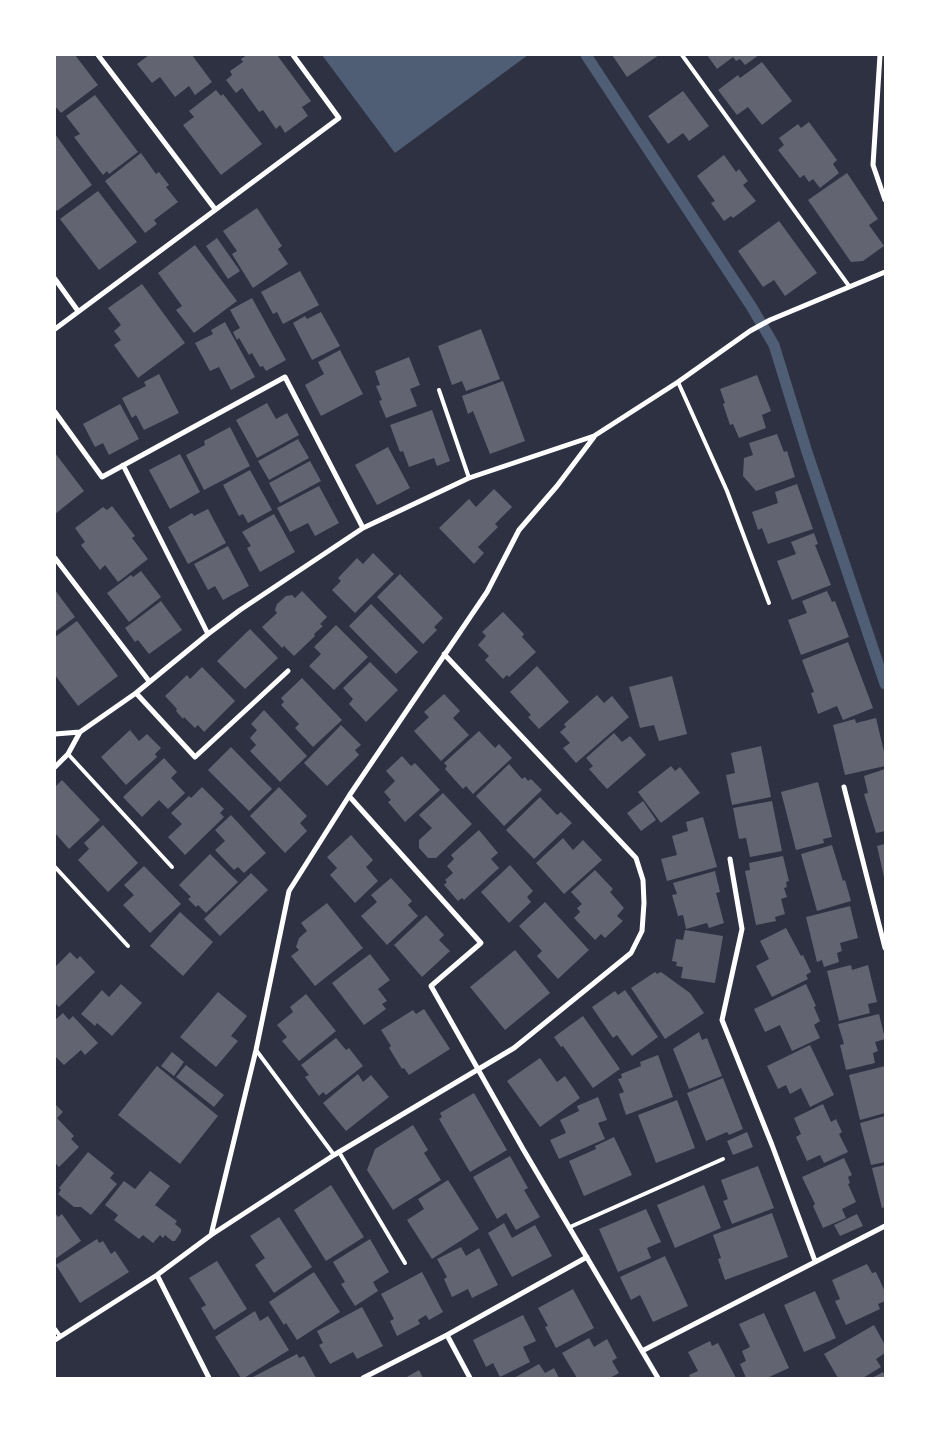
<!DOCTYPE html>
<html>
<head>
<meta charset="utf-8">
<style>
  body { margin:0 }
  #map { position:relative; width:940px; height:1433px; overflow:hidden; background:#2d3142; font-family:"Alegreya Sans",sans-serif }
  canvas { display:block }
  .frame { position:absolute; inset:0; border:56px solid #fff; pointer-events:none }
</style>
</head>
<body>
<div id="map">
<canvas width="940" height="1433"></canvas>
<div class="frame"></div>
</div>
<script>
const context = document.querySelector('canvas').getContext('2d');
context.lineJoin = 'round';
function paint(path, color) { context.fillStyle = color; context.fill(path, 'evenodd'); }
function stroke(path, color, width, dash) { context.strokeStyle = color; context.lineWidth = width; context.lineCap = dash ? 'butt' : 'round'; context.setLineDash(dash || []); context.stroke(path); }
paint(new Path2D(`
  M322,55H528L395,153Z`), '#4f5d75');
stroke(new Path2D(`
  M586,55L751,306L774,345L807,452L885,684`), '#4f5d75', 11);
paint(new Path2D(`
  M55,55H75L98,85L61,113L55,106Z
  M149,55H192L212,82L195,95L189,86L175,97L160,77L152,83L137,64Z
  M247,55H277L311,101L302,107L308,116L285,133L280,125L276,129L263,110L259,112L242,88L236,93L226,80L232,75L230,71L243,62L241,59Z
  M612,55H659L627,77Z
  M707,55H759L745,65L740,59L736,61L733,57L717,69Z
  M762,62L792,101L762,125L748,107L737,115L718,90L738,75L740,78Z
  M216,90L221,96L223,94L262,144L221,175L183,125L194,117L189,111Z
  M683,91L709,126L689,141L683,133L668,144L648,116Z
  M95,95L138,152L109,174L107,171L103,175L74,137L80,134L66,116Z
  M809,122L837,160L833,164L839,173L820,188L813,179L809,182L804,175L800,178L778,150L784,145L779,138L798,124L801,128Z
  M55,134L92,185L57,211L55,208Z
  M141,153L156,174L159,172L169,185L166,187L178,202L154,220L157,224L145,233L105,181Z
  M724,155L736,172L739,169L748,181L743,185L756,201L733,218L731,216L724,221L711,203L715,201L697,176Z
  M847,173L878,219L869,225L884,246L863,261L851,262L808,200Z
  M98,191L137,242L99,270L60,219Z
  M257,208L282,246L278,249L288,264L253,288L232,254L237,251L223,231Z
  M779,221L817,273L785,296L774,280L763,287L738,251Z
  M217,238L240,271L228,279L206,246Z
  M195,245L237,301L194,333L176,310L182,306L158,273Z
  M300,271L319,305L283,324L277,312L273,314L261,292Z
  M142,284L185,343L138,378L114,345L121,340L114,331L121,325L108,308Z
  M252,298L286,360L266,371L263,366L260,367L252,353L249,355L239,338L237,340L233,332L240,328L230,310Z
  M321,312L340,346L312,360L293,323L305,316L307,319Z
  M225,322L255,377L231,390L219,367L210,371L195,343L213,334L211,330Z
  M481,329L500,379L466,391L462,381L452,385L438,346Z
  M340,350L363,394L321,416L305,385L324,374L318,362Z
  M409,357L420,385L410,389L417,406L386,418L379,401L382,400L376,386L380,385L375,371Z
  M159,374L179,413L144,430L136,415L132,418L122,398L146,386L144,382Z
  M757,375L771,411L762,415L766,428L739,438L733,424L730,425L723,404L725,403L720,389Z
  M503,381L525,441L490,454L473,411L468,414L462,396Z
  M267,403L276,419L287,413L299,435L257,458L236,420Z
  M120,404L139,439L109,455L103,443L95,447L83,424Z
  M432,410L450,461L437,466L434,458L409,467L403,451L400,452L390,425Z
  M230,427L250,466L204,490L186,455L205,445L204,441Z
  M777,434L784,452L787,451L795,477L756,491L743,476L744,458L753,455L749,443Z
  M298,439L309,458L269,480L258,461Z
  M388,447L410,488L377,505L355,465Z
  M55,453L84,491L55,514Z
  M180,454L200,492L170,509L149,470Z
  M310,461L321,481L280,503L269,483Z
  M250,470L272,510L248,523L243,514L239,516L223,485Z
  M797,484L813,529L768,544L762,528L758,530L752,512L778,503L775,492Z
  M319,486L339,523L315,536L308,523L290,532L277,508Z
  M494,489L512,507L495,524L498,527L478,547L484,553L474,564L439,528L469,499L476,507Z
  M112,506L135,536L132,538L148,559L118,582L105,565L100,570L81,545L85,542L75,528L103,507L107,510Z
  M208,509L226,543L188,564L168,527L192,513L194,516Z
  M274,514L295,552L260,572L247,548L251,546L242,532Z
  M814,533L818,544L815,545L831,585L792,600L777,561L796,554L791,542Z
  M228,546L249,586L223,600L215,586L208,590L194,564Z
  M373,553L394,574L355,613L332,590L341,581L338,578L357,558L363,564Z
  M141,571L161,597L129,622L107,593L131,575L133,577Z
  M400,574L443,618L434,627L437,630L423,644L377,597Z
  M55,590L75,617L55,632Z
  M302,591L327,617L320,624L323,626L314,634L315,636L294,656L284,646L282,648L262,627L277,613L275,610L277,604L286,596L292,595L295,598Z
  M827,591L832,602L835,601L849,637L801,655L788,620L807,613L802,601Z
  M161,601L182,630L149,654L138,640L135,642L125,628Z
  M371,604L418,652L396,674L349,626Z
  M503,612L524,634L522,637L536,652L509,677L507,675L503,679L485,660L489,656L478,645L486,636L482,632Z
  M77,621L118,676L78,706L55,675V637Z
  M336,625L368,657L334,690L309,666L321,654L314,647Z
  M250,629L278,658L245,689L217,661Z
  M848,642L873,708L843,720L837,706L818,714L811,693L814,692L802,660Z
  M370,662L398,690L366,722L349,704L353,699L343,688Z
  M537,666L569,702L539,729L528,717L531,715L510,692Z
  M202,667L235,701L204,732L198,725L195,728L184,717L183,719L176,711L177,709L165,696L187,675L190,679Z
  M672,676L687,734L659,741L654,725L640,728L629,687Z
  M302,678L342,720L313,747L295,728L299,724L281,705L284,702L281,698Z
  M444,694L460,711L453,718L469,735L441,761L414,731L429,717L424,712Z
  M597,695L604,703L612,696L629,717L576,763L563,748L570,743L560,732L566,727L564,724Z
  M264,710L307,756L280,782L250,751L256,745L250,738L257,730L251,724Z
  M876,718L885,756V766L845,775L833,725L855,719L856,723Z
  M341,725L361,745L355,750L359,755L327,786L304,763Z
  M130,730L139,741L147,734L161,748L155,754L157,757L126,785L101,757Z
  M479,731L495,748L499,744L512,758L473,794L466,786L463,789L445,769L447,766L444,763Z
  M614,733L622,742L630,736L646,755L607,789L589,769L593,766L586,758Z
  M761,746L771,797L732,805L726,775L735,773L731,753Z
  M231,747L272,789L249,811L208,770Z
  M402,756L411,766L415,763L440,790L405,822L388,802L391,800L384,792L395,781L386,771Z
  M164,758L177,772L171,778L185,793L168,809L159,800L142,817L123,797Z
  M509,764L522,779L525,777L528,781L531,779L542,790L504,826L476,796Z
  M671,766L675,771L680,767L700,793L661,823L638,792Z
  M885,769V831L876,833L864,794L868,793L864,776Z
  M62,780L100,820L69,849L55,833V787Z
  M818,782L832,837L823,839L824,843L796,850L781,792Z
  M202,787L224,809L220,813L224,817L185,855L168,837L182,824L171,813L189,796L191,798Z
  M279,787L307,816L300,823L307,831L285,853L250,816Z
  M443,793L472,824L436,858H428L419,848V840L432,828L419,815Z
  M540,797L557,815L561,812L572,823L534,859L506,830Z
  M643,801L656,820L641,831L627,813Z
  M772,801L782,851L750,857L746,838L739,839L733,808Z
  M231,815L266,853L244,873L238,867L234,870L215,850L225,841L215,830Z
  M703,817L717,867L667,881L661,859L677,855L672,836L688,831L686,822Z
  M103,825L138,863L108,892L78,860L89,849L84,843Z
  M479,830L498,853L491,859L499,868L464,900L462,898L458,901L444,885L447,882L445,880L453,873L447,866L454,859L451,855Z
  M351,835L373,860L366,867L378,881L355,903L330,875L337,868L327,857Z
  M563,838L573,850L583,840L602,860L564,894L536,863Z
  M885,844V877H884L877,846Z
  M832,845L843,881L845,880L851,901L817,911L801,854Z
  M210,854L238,882L206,913L198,905L196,907L188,899L191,897L179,885Z
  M783,856L789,881L786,882L787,887L784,888L787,897L781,899L785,914L775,917L776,921L756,925L745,871L750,870L749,863Z
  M510,865L533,891L527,897L531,902L509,923L481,892Z
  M144,866L181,904L150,933L123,905L134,895L124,885Z
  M595,870L613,889L610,892L624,908L617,916L623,921L605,938L601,934L595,940L574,918L580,912L577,908L582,904L571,892Z
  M715,871L720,892L716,893L724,923L709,928L707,923L686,929L683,915L678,916L672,895L677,894L673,883Z
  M251,873L268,890L220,936L204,919Z
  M391,878L412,901L408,905L418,916L387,945L361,916L377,902L371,895Z
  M545,902L589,950L558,979L537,956L542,951L519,926Z
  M327,903L363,948L315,986L291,956L299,950L296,947L299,938L307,931L301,923Z
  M850,906L858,938L840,943L842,951L837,953L839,962L824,967L822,960L817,962L806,917Z
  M180,912L213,942L183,976L150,946Z
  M426,915L444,935L439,940L450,951L422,977L394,945Z
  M786,928L801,956L803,955L811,972L806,975L808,979L772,997L756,966L769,959L760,941Z
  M685,930L723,936L715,983L681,978L683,967L676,966L677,962L672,961L676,939L683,940Z
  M515,950L550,993L505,1030L470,987Z
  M70,952L77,959L80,956L95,972L59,1007L55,1003V967Z
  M370,954L390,980L378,989L387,1001L382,1004L386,1009L364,1025L332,983Z
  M851,965L852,970L868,965L877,1002L868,1004L870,1013L839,1021L827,971Z
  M655,972L657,974L661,972L690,993L704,1013L665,1039L631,988Z
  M121,984L142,1003L112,1036L97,1023L95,1026L81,1014L102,990L109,997Z
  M806,984L816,1006L814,1007L820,1021L814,1025L820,1038L792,1051L780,1025L765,1032L754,1009Z
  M625,990L658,1037L632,1056L617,1035L613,1038L592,1007L615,991L618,995Z
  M218,992L247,1016L231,1036L238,1041L216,1067L180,1037Z
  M306,994L336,1031L299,1061L282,1041L287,1037L277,1025L293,1012L290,1007Z
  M424,1009L450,1049L409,1075L404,1068L402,1069L389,1048L391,1046L381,1030L413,1010L416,1014Z
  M63,1013L69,1020L73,1016L98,1043L85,1055L81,1050L64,1065L55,1056V1020Z
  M879,1014L885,1039L875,1042L878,1051L873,1053L875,1063L846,1070L840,1045L844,1044L838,1024Z
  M583,1016L620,1069L593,1088L563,1046L561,1047L554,1037Z
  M699,1032L702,1040L707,1038L722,1076L689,1089L673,1049Z
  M336,1038L346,1050L349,1048L363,1066L326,1095L323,1092L319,1096L305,1077L309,1075L301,1065Z
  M810,1045L834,1095L810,1107L801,1088L790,1094L786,1085L778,1089L767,1066Z
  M172,1052L184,1062L174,1076L161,1066Z
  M658,1055L673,1097L626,1115L619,1094L624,1092L618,1079L622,1078L621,1074L641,1066L640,1062Z
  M540,1058L557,1082L565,1076L580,1098L540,1127L507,1081Z
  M186,1065L224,1095L214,1107L176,1077Z
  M157,1066L218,1116L180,1164L118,1115Z
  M885,1066V1113L860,1120L849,1075Z
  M358,1074L363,1082L371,1075L389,1097L346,1131L323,1103Z
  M723,1078L743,1129L729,1135L727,1132L706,1141L687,1093Z
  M474,1093L507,1150L470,1172L439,1119L442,1117L440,1113Z
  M598,1097L607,1120L598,1123L605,1139L559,1159L550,1140L566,1133L560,1120L579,1111L577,1106Z
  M677,1100L695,1148L656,1163L638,1115Z
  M55,1104L63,1112L57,1118L74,1136L71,1139L79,1147L59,1167L55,1163Z
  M823,1104L831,1122L836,1119L842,1132L839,1134L848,1152L824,1163L820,1155L807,1161L796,1137L801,1134L794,1118Z
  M885,1116V1162L871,1165L860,1123Z
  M413,1125L428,1150L424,1153L441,1180L393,1210L367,1170L375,1149Z
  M747,1132L753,1147L733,1155L727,1141Z
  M614,1137L632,1175L584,1196L569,1161L596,1149L595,1146Z
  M88,1152L114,1173L110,1178L117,1184L91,1215L81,1207H74L58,1194L61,1190L59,1188Z
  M510,1156L528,1188L524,1190L540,1217L516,1230L506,1213L497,1219L473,1177Z
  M844,1158L852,1175L848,1177L850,1183L848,1184L856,1202L842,1209L846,1218L823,1228L813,1206L815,1204L802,1177Z
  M885,1165V1207L882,1208L872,1168Z
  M758,1166L774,1208L732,1224L723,1201L728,1199L721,1180Z
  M150,1171L170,1186L155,1205L177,1221L175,1224L181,1229V1232L175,1241H172L165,1235L163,1238L160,1235L153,1243L143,1235L139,1239L114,1220L118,1215L105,1205L124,1181L135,1189Z
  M448,1180L479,1229L432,1259L407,1220L424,1209L418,1199Z
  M331,1185L364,1237L326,1261L294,1210Z
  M704,1185L721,1228L675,1248L657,1205Z
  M646,1209L661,1242L647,1248L651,1258L618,1272L599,1229Z
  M55,1213L58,1217L62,1214L81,1241L55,1259Z
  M772,1213L788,1257L725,1280L718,1259L721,1258L713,1235Z
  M857,1214L863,1226L840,1236L834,1225Z
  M279,1217L312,1267L274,1293L255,1265L265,1258L250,1236Z
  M504,1223L512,1238L535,1225L552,1256L512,1277L488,1233Z
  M97,1239L99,1243L103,1241L111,1254L115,1251L129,1272L80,1303L56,1265Z
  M370,1239L389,1272L373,1282L378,1291L355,1306L341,1284L345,1282L333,1262Z
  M461,1247L466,1256L479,1248L498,1285L472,1298L468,1289L452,1297L444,1279L447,1277L437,1259Z
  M665,1256L688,1306L653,1322L640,1295L631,1300L620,1277Z
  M217,1261L247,1309L214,1330L201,1308L206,1305L189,1278Z
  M867,1264L872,1273L876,1272L885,1292V1301L878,1304L880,1309L846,1325L835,1301L840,1299L832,1280Z
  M314,1272L340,1312L297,1340L286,1323L284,1325L269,1302Z
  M422,1272L443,1312L429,1320L426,1315L418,1320L420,1324L397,1336L390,1321L394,1319L381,1294Z
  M573,1289L594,1328L556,1348L545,1327L548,1326L538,1308Z
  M815,1291L836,1338L804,1352L784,1305Z
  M362,1307L383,1346L357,1359L353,1352L330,1364L319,1345L323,1343L317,1331Z
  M255,1311L260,1321L268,1316L289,1350L244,1378H241L215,1337Z
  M764,1313L789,1368L767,1378H746L740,1364L746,1361L742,1351L750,1347L739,1324Z
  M523,1315L536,1341L523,1347L530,1362L500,1377L493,1363L486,1367L473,1340Z
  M874,1325L885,1345V1353L876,1359L881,1367L863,1378H838L824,1354Z
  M589,1338L594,1347L607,1339L617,1358L612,1361L619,1373L610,1378H577L562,1353Z
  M710,1341L712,1346L718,1343L736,1378H690L689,1375L698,1371L688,1352Z
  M297,1354L299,1358L304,1356L316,1378H251Z
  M539,1364L545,1373L554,1368L559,1378H514Z
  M419,1370L423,1378H405Z
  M883,1372L885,1378H872Z`), '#626471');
stroke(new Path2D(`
  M682,55L849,286
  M678,382L727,491L769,603
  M439,390L469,478
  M68,754L172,867
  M55,867L128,946
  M256,1050L334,1155
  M339,1152L405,1263
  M570,1227L723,1159
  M55,1329L60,1336`), '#fff', 4);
stroke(new Path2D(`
  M98,55L215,209
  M880,55L873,165L885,200
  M55,279L78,311
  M55,329L339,118L293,55
  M55,412L102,477L285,377L363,528
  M123,465L208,634
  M55,558L149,681
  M136,693L195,757L288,671
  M55,734L80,732
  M55,767L68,754L80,732L136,693L208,634L240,610L363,528L469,478L594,436L678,382L750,331L770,320L885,272
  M844,787L885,948
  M349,796L481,943L431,986L523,1149L658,1378
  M730,859L742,929L722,1020L772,1145L815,1261
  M211,1235L256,1050L289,891L349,796L487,592L519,530L557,486L594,437
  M157,1275L209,1378
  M447,1335L470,1378
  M55,1340L157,1275L211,1235L334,1155L514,1048L631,953L642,931L644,903L643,880L636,858L444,654
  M642,1351L885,1226
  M363,1378L447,1335L587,1257`), '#fff', 5);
</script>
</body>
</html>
